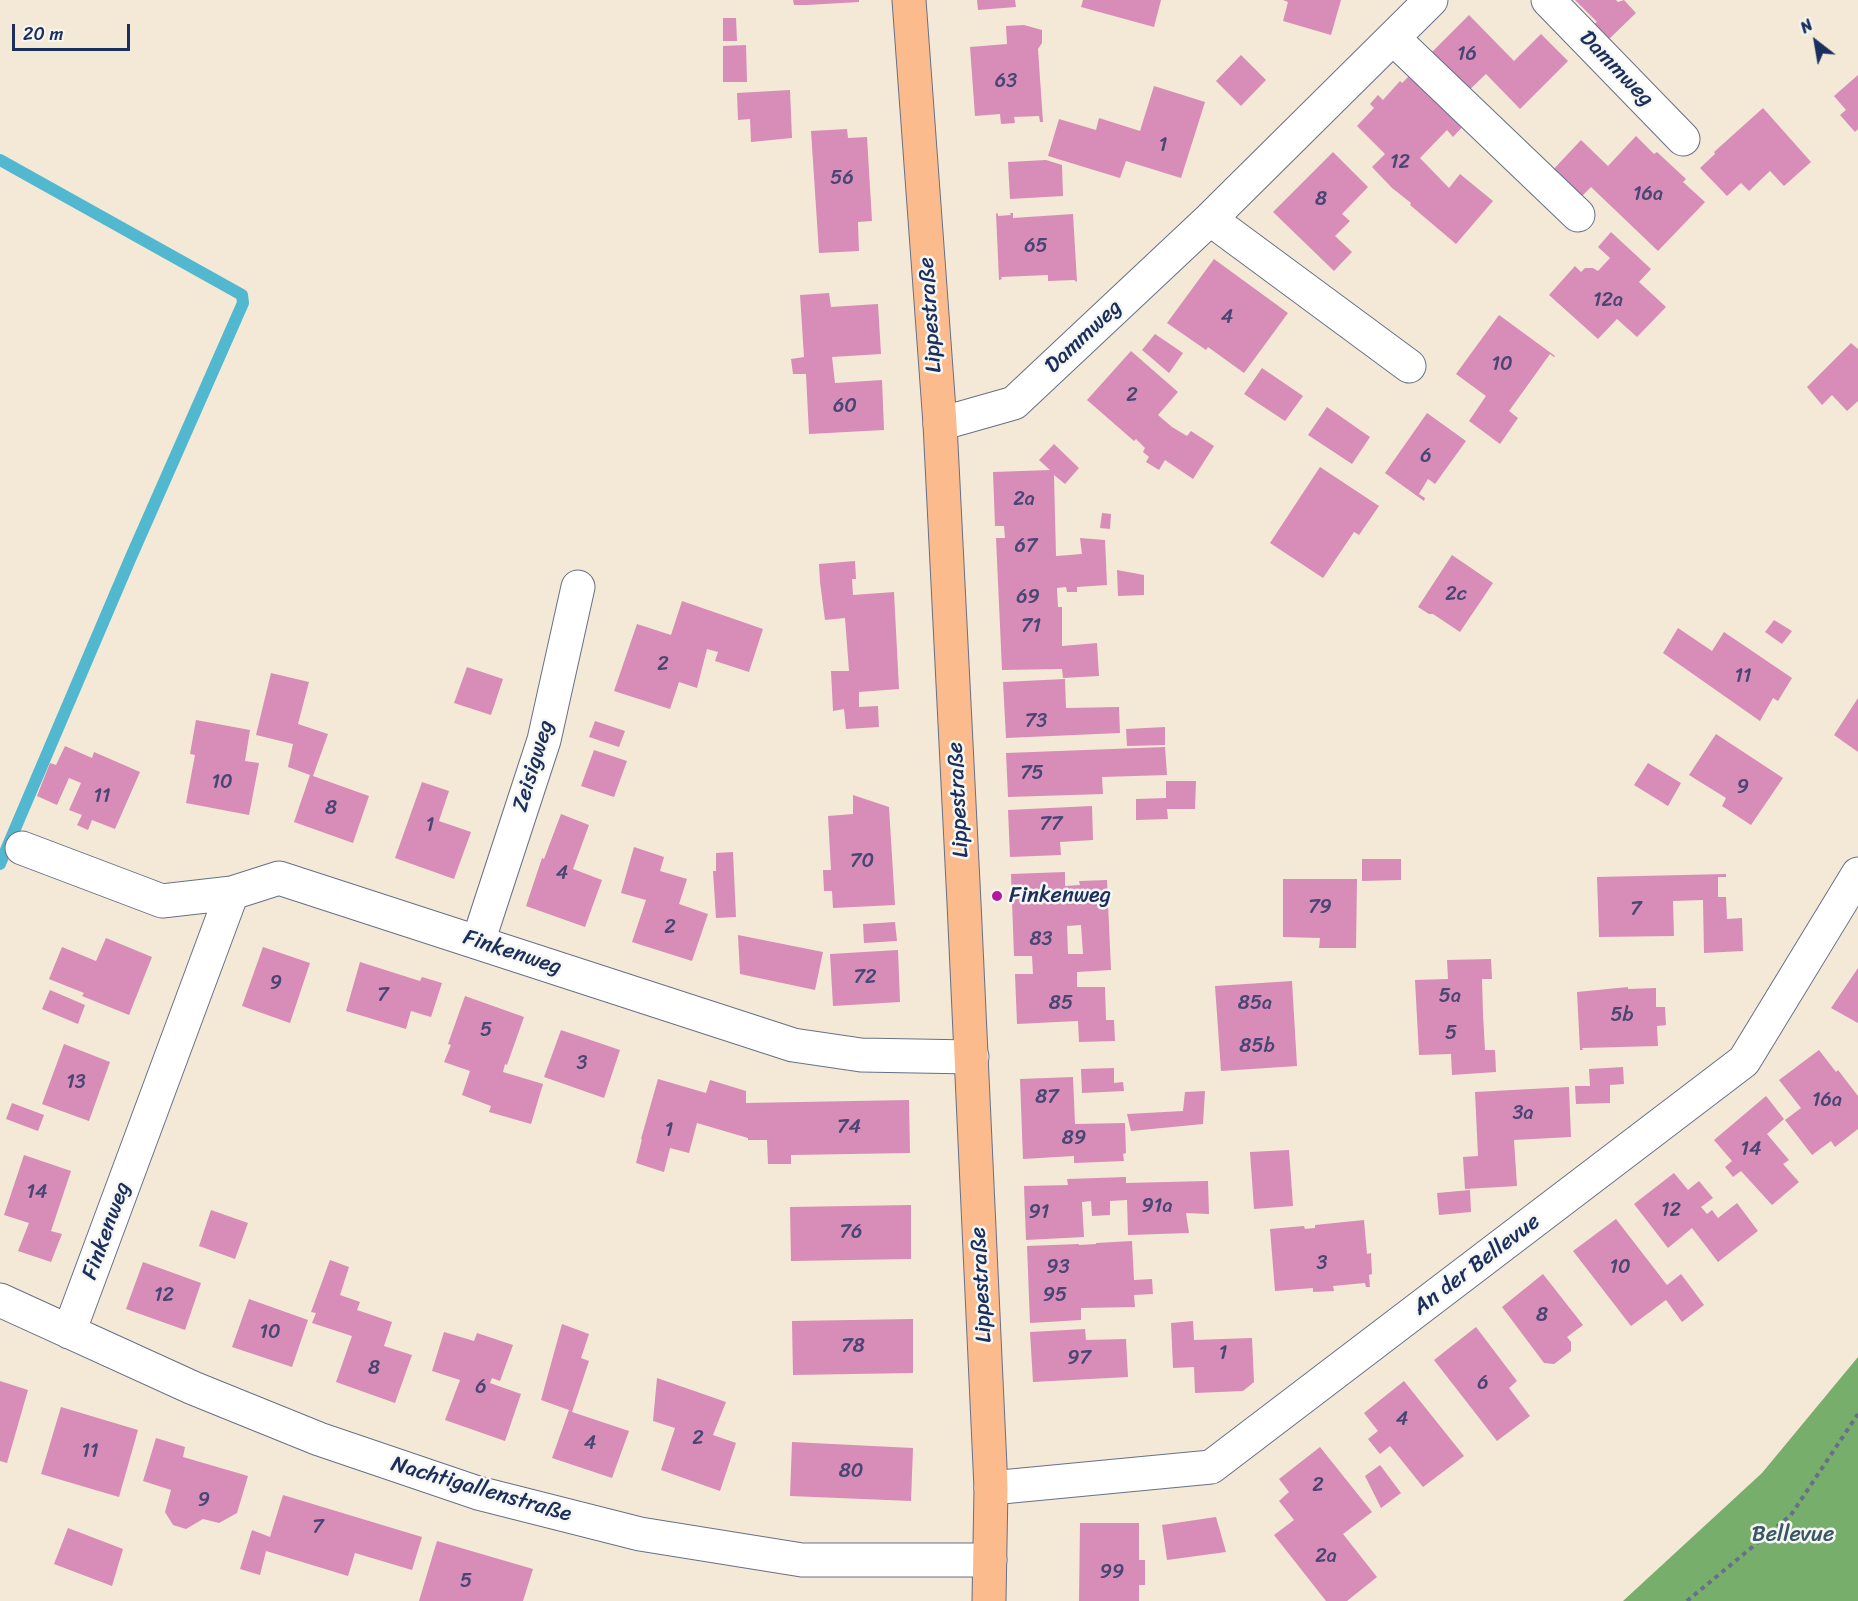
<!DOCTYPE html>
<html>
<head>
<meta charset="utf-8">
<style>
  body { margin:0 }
  #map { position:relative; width:1858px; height:1601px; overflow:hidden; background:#f3e9d6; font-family:Sriracha,sans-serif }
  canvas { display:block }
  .north { position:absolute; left:1786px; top:12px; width:60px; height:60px; -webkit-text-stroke:4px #f6f6f2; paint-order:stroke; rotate:329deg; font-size:16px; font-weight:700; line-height:24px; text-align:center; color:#1b2f5e }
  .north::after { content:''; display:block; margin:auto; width:21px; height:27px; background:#1b2f5e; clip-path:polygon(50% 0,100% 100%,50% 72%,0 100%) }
  .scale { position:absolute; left:12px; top:24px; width:118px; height:27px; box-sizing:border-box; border:3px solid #1b2f5e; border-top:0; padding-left:8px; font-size:18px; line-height:21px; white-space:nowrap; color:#1b2f5e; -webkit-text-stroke:4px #f6f6f2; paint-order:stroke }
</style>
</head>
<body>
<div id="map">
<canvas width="1858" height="1601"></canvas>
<div class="north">N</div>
<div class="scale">20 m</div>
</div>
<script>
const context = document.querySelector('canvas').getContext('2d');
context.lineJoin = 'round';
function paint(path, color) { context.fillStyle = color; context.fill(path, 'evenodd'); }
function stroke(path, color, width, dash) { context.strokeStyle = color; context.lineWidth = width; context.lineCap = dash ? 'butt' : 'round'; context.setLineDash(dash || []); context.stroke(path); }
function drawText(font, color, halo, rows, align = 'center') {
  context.font = font + ' Sriracha,sans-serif'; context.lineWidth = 5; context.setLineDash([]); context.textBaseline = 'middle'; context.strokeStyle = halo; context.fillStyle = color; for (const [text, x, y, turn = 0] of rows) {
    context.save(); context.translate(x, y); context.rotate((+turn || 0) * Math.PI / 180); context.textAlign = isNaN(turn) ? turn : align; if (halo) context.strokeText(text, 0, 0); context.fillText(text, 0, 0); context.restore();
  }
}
paint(new Path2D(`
  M1858,1357V1601H1623L1762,1473Z`), '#78ae6b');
stroke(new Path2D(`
  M0,160L242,295L243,303L131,557L0,864`), '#51b8cf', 12);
paint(new Path2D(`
  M793,0H859V2L807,5H794Z
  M977,0H1015L1016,7L978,10Z
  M1083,0H1161L1154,27L1081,7Z
  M1283,0H1341L1331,35L1283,21L1288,2Z
  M1575,0H1616L1618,2L1624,0L1636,13L1609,39L1594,24L1597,22Z
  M1469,15L1514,61L1541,34L1568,61L1520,109L1486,74L1465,94L1428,56Z
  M723,18H736L737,41H723Z
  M1024,25L1042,30V43L1038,49L1043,122H1040L1039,116L1014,117L1015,123L1001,124L1000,114L975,116L970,47L1007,44L1006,26Z
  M746,45L747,82H723V46Z
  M1241,55L1266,80L1241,106L1216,81Z
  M1414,71L1466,123L1453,137L1447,130L1420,158L1449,188L1460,174L1493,201L1456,244L1410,205L1411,203L1392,188L1372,167L1385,154L1357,126L1374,108L1370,104L1378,95L1383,100L1400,81L1402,83Z
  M1858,75V129L1855,132L1840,115L1846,110L1834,96Z
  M1154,86L1205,102L1181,178L1126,161L1120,178L1048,156L1059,119L1096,130L1099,118L1140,131Z
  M790,90L792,138L751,142L750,119L738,120L737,93Z
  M1763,108L1811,162L1784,186L1770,171L1749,191L1741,183L1727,196L1700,168L1715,154L1714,152Z
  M847,129L848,138L867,137L872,221L858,222L859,251L819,253L811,131Z
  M1636,136L1654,154L1657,152L1686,179L1683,182L1705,202L1658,251L1591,187L1578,200L1550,173L1581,140L1608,166Z
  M1333,152L1368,187L1342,214L1350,221L1335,236L1352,252L1334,271L1273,212Z
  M1046,160L1062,165L1063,196L1010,199L1008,162Z
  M996,213L998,214V216L1011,215L1010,213H1013V218L1073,214L1077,282L1074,280L1048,281V275L1001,277L1002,279L999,280Z
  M1611,232L1651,269L1639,282L1666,307L1637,337L1617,319L1598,339L1549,295L1575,266L1581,272L1585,268H1593L1598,271L1610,258L1598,247Z
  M1214,259L1288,313L1244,373L1208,347L1206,350L1167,323Z
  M829,293L831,307L878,304L881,354L832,357L835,383L882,380L884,430L809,434L806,374H793L791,359L804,357L800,295Z
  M1499,315L1555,356L1554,357L1550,354L1509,411L1518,418L1500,444L1469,421L1486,396L1456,374Z
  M1155,334L1183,353L1169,373L1142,350Z
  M1851,343L1858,349V401L1847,411L1832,395L1822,405L1807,387Z
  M1131,351L1178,392L1158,415L1172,427L1187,436L1191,431L1214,446L1193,479L1165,460L1159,470L1146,462L1149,457L1143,452L1145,448L1136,439L1134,441L1087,400Z
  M1262,368L1303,396L1285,421L1244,394Z
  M1327,407L1370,437L1352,464L1308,435Z
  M1427,413L1466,441L1435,484L1428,479L1419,494L1425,498L1424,501L1385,473Z
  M1054,444L1079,468L1065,484L1054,475L1056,556L1082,554L1080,538L1105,540L1107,585L1077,587V592H1067L1066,587L1057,588L1058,607H1062V646L1097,643L1099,676L1063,678L1062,669L1002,670L996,538H1005L1004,526H995L993,472L1050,470L1039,460Z
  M1320,467L1379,506L1359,535L1354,532L1323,578L1270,543Z
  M1102,513L1111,514L1110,529L1100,528Z
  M1452,555L1493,583L1460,632L1433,614H1429L1418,607Z
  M855,561L856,579H852L853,595L894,592L899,689L859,692V707L878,706L879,727L846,729L844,709L833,711L831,671H849L845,618L825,620L820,582L819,564Z
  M1117,570L1144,575V595L1118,596Z
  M682,601L763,629L749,672L715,661L718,652L707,649L697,688L679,682L670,709L614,691L637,624L671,635Z
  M1774,620L1792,631L1782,644L1765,632Z
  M1678,628L1712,651L1724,632L1792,678L1778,701L1773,698L1760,721L1663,653Z
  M467,667L503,679L491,715L454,703Z
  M271,673L309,682L298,724L328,734L313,776L369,796L353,843L294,822L310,775L288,767L293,744L256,735Z
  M1065,679L1066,708L1119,707L1120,733L1006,738L1003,682Z
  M1858,698V752L1834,735Z
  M196,720L250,730L245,761L259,763L249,815L186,803L195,755L190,754Z
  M595,721L625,731L619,747L589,737Z
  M1165,727V745L1127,746L1126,729Z
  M1716,734L1783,778L1751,825L1722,806L1726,798L1689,775Z
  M65,746L92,758L94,752L140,772L115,829L92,820L88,830L77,825L82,815L69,810L81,783L69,778L57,805L37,796L50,763L56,765Z
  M1165,747L1167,775L1102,777L1103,794L1008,797L1006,753Z
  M594,750L627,761L614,797L581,786Z
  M1648,763L1681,783L1668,806L1634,785Z
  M1166,781H1196L1195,809H1167L1168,819L1136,820V799L1166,798Z
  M422,782L449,791L439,821L471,832L454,879L395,858Z
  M853,795L889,807L895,905L833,908L832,891H824L823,870H831L828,816L853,814Z
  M1092,806L1093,840L1060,842L1061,855L1010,857L1008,810Z
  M561,814L589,825L573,869L602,880L585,927L526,906L542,858L544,859Z
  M634,847L664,857L660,871L687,879L679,904L708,914L692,961L632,942L646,900L621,893Z
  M733,852L736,917L716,918L713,871H716V853Z
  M1362,859H1401V880L1362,881Z
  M1065,872V886L1080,885L1079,881L1107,880L1111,970L1077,972V987H1105L1106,1020H1114L1115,1041L1079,1042L1078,1021L1017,1024L1015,974H1033L1032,956H1014L1011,874ZM1081,925L1083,954H1068L1067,926Z
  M1726,874V877H1718V897H1726L1727,919L1742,918L1743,951L1704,953L1703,900L1673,901L1674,936L1599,937L1597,877Z
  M1283,879H1357L1356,948H1319L1320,938L1283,937Z
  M895,922L897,941L864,943L863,924Z
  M738,935L823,952L815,990L740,974Z
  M106,938L152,957L129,1015L82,996L84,993L49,979L62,947L96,961Z
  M263,947L310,963L290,1023L242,1006Z
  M898,950L900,1002L833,1006L830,954Z
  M1491,959L1492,979H1482L1483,1014L1485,1050H1495L1496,1072L1452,1075L1451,1054L1419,1055L1415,980L1448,979L1447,960Z
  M360,962L420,981L422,977L442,983L431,1017L411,1011L406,1029L346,1011Z
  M1858,968V1023L1831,1008Z
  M1292,981L1297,1066L1221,1071L1215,986Z
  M1628,987V989L1656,988V1007H1665L1666,1025L1657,1026L1658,1046L1582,1048L1583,1050H1580L1577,992Z
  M50,990L85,1005L78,1024L42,1009Z
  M465,996L524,1017L507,1065L505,1064L503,1072L543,1084L531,1124L489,1112L491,1106L462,1095L470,1071L444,1062L451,1045L448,1044Z
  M561,1030L620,1050L604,1098L544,1077Z
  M64,1044L110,1062L89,1121L42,1104Z
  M1819,1050L1836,1072L1838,1070L1858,1096V1129L1835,1147L1831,1141L1812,1155L1785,1120L1801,1108L1779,1080Z
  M1623,1067L1624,1084L1610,1085V1103L1576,1104L1575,1086H1590L1589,1069Z
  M1114,1068V1083L1123,1082L1124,1091L1082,1093L1081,1069Z
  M1073,1077L1075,1124L1125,1123L1126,1153L1123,1154L1124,1161L1074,1163V1156L1023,1159L1020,1079Z
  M658,1079L706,1093L710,1080L746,1091V1103L909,1100L910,1153L791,1155V1164H768L767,1140H748V1138L697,1123L689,1153L670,1148L664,1172L636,1163L642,1139H641Z
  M1569,1087L1571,1137L1514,1140L1517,1186L1465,1189L1463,1157L1478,1156L1475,1092Z
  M1205,1091L1203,1124L1131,1131L1127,1114L1183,1111L1185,1092Z
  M1766,1096L1784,1119L1767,1134L1789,1160L1783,1164L1799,1182L1772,1205L1741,1171L1733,1177L1725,1167L1732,1161L1714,1140Z
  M12,1103L44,1115L38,1131L6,1119Z
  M1289,1150L1293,1206L1254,1209L1250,1152Z
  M24,1155L71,1171L51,1231L62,1234L51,1262L18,1251L29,1223L4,1215Z
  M1674,1173L1688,1190L1699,1181L1713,1198L1701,1207L1707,1214L1712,1210L1718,1218L1737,1203L1758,1231L1718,1262L1692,1228L1668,1248L1634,1204Z
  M1126,1177V1183L1208,1181L1209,1214L1186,1213L1189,1233L1128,1235L1127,1200L1110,1201V1215L1092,1216L1091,1201L1082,1202L1084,1237L1026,1240L1024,1186L1068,1185L1067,1179Z
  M1470,1190L1471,1212L1439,1215L1437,1193Z
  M911,1205V1259L791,1261L790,1207Z
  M211,1210L248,1223L235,1259L199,1246Z
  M1616,1219L1667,1285L1681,1274L1704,1305L1682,1322L1666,1300L1631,1326L1573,1251Z
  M1364,1220L1367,1254L1371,1253L1372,1274L1369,1275L1370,1287H1366L1365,1283L1333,1286L1334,1291L1313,1292V1288L1275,1291L1270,1229L1304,1226L1305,1229L1315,1228V1225Z
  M1132,1241L1134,1280L1152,1279L1153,1294L1134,1295L1135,1307L1081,1308V1320L1030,1323L1027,1246L1079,1244V1245L1096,1244V1243Z
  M330,1260L349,1267L340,1295L360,1302L357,1310L392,1322L384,1346L412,1355L395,1403L336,1382L352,1336L312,1323L316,1313L311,1312Z
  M143,1262L201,1283L185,1330L126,1309Z
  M1543,1274L1583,1325L1567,1337L1571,1342V1351L1554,1364L1544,1363L1502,1307Z
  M249,1299L308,1320L292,1367L232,1347Z
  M913,1319V1373L793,1375L792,1321Z
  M1193,1321L1194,1340L1252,1338L1254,1382L1243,1391L1195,1393L1194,1367L1173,1368L1171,1323Z
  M562,1324L589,1334L581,1358L589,1361L572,1412L629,1431L612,1478L552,1458L569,1410L541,1400Z
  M1476,1327L1517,1381L1509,1388L1530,1416L1497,1441L1434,1360Z
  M1085,1329L1086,1340L1126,1339L1128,1377L1033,1382L1030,1332Z
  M444,1332L474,1341L477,1333L513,1345L500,1381L492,1378L490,1383L521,1394L505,1441L445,1420L460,1380L432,1371Z
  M657,1378L726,1402L713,1435L736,1443L720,1491L661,1470L675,1428L653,1421Z
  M0,1381L28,1390L7,1463L0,1461Z
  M1404,1381L1464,1456L1423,1487L1390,1446L1380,1454L1368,1439L1378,1431L1364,1413Z
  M61,1407L138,1430L119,1497L41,1474Z
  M156,1438L185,1447L183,1457L248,1476L237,1513L219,1523L203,1519L186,1529L173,1525L165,1512L171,1490L143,1481Z
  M792,1442L913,1448L911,1501L790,1496Z
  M1320,1447L1372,1512L1343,1534L1377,1577L1347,1601H1326L1274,1535L1294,1520L1279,1501L1289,1492L1279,1479Z
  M1380,1465L1401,1493L1381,1508L1365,1476Z
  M283,1495L422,1537L412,1570L355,1553L348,1576L266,1551L260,1575L240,1569L252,1530L270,1537Z
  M1216,1517L1226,1552L1167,1560L1162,1525Z
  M1080,1523H1139V1560H1145V1585H1139V1601H1079Z
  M68,1528L123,1549L112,1586L54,1564Z
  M437,1541L533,1569L523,1601H419Z`), '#d78db7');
const minor = new Path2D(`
  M1548,0L1683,139
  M1393,38L1578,215
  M1210,219L1409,366
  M940,424L1014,403L1210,219L1431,0
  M22,848L162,901L232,893L279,878L793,1045L861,1055L972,1057
  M478,942L544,740L578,587
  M0,1300L193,1388L319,1439L478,1493L640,1534L802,1560H990
  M69,1332L232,893
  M991,1488L1211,1467L1744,1061L1858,874`);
const major = new Path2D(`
  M909,0L940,424L964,903L991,1488L989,1601`);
stroke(minor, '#677088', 35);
stroke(major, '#677088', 35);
stroke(new Path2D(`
  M1687,1601L1791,1515L1858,1414`), '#677088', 4, [4.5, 4.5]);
stroke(minor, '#fff', 33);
stroke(major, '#fbbb8c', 33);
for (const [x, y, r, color] of [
  [997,896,6,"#b5179e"]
]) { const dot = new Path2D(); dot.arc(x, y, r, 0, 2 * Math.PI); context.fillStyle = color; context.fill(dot); stroke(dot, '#f6f6f2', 2); }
drawText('20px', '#4a4674', null, [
  ["16",1467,55],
  ["63",1006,82],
  ["1",1163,146],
  ["12",1400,163],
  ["56",842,179],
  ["16a",1648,195],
  ["8",1321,200],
  ["65",1036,247],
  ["12a",1608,301],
  ["4",1227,318],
  ["10",1502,365],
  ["2",1132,396],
  ["60",845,407],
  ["6",1426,457],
  ["2a",1024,500],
  ["67",1026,547],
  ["2c",1456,595],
  ["69",1028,598],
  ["71",1031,627],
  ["2",663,665],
  ["11",1743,677],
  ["73",1036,722],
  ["75",1032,774],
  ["10",222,783],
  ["9",1743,788],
  ["11",102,797],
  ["8",331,809],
  ["77",1051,825],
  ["1",430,826],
  ["70",862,862],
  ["4",562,874],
  ["79",1320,908],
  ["7",1636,910],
  ["2",670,928],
  ["83",1041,940],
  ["72",865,978],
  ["9",276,984],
  ["7",383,996],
  ["5a",1450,997],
  ["85",1061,1004],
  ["85a",1255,1004],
  ["5b",1622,1016],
  ["5",486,1031],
  ["5",1451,1034],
  ["85b",1257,1047],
  ["3",582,1064],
  ["13",76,1083],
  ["87",1047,1098],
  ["16a",1827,1101],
  ["3a",1523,1114],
  ["74",849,1128],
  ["1",669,1131],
  ["89",1074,1139],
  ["14",1751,1150],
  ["14",37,1193],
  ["91a",1157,1207],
  ["12",1671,1211],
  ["91",1039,1213],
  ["76",851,1233],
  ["3",1322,1264],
  ["93",1058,1268],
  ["10",1620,1268],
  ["12",164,1296],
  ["95",1055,1296],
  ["8",1542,1316],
  ["10",270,1333],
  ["78",853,1347],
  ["1",1223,1354],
  ["97",1079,1359],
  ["8",374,1369],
  ["6",1483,1384],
  ["6",481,1388],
  ["4",1402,1420],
  ["2",698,1439],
  ["4",590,1444],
  ["11",90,1452],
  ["80",851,1472],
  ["2",1318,1486],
  ["9",204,1501],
  ["7",318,1528],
  ["2a",1326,1557],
  ["99",1112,1573],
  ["5",466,1582]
]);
drawText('22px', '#1b2f5e', '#f6f6f2', [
  ["Dammweg",1616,69,46],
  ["Lippestraße",931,315,-94],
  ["Dammweg",1084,337,-43],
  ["Zeisigweg",534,766,-73],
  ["Lippestraße",959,800,-93],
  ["Finkenweg",512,953,18],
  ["Finkenweg",107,1231,-70],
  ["An der Bellevue",1477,1265,-37],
  ["Lippestraße",982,1285,-93],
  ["Nachtigallenstraße",481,1490,16]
]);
drawText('22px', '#1b2f5e', '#f6f6f2', [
  ["Finkenweg",1009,896]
], 'left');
drawText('22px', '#3a5665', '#f6f6f2', [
  ["Bellevue",1793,1535]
]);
</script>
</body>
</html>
